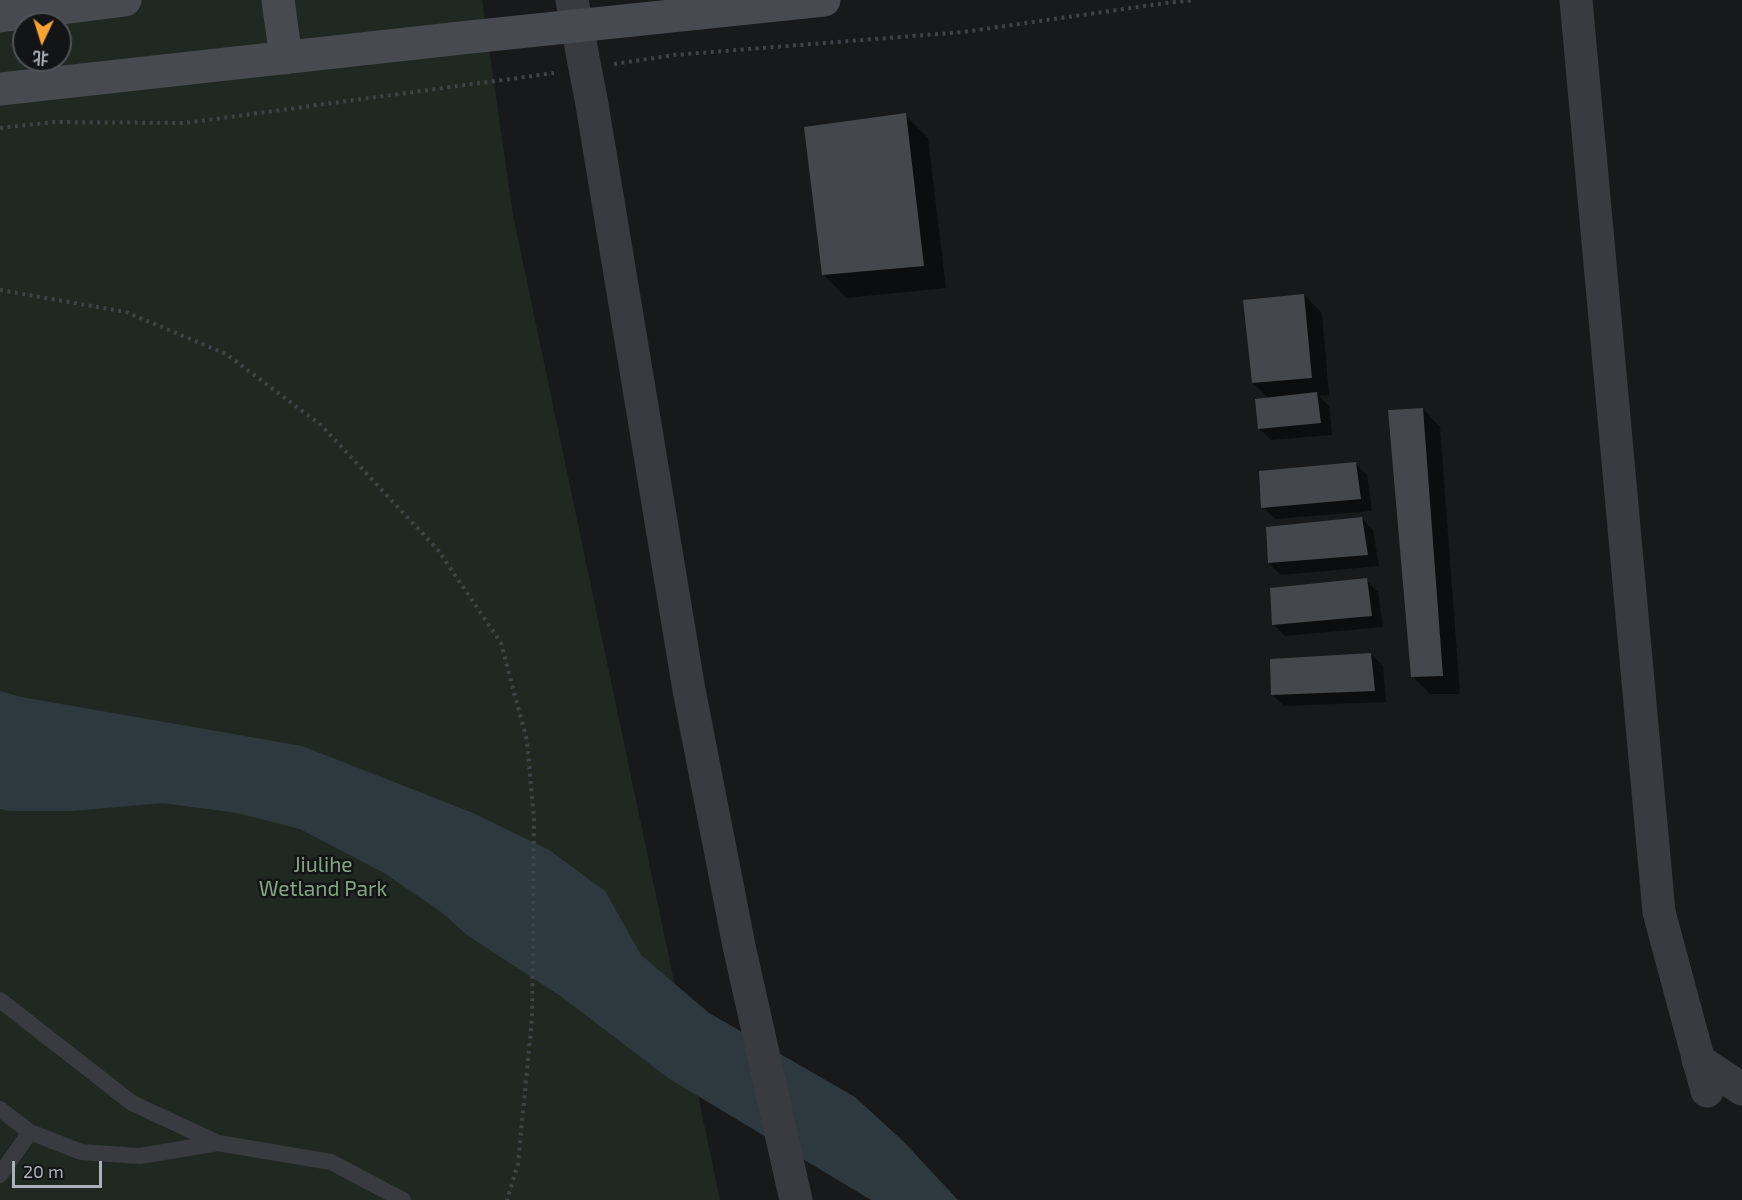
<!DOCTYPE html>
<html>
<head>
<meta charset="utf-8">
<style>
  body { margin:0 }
  #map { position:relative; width:1742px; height:1200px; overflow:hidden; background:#18191b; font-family:"Exo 2","Noto Sans SC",sans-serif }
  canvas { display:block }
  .north { position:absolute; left:12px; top:12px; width:60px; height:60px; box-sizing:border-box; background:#131416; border:2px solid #4f5358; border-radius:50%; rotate:184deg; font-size:16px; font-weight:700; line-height:24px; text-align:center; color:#aab1bb }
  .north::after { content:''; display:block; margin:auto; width:21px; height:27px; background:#f8a433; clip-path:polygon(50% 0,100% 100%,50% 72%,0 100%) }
  .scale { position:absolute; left:12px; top:1161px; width:90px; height:27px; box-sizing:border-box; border:3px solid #aab1bb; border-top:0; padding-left:8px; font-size:18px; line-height:21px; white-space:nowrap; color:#aab1bb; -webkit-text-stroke:4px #131416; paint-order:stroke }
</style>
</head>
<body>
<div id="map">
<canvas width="1742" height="1200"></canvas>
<div class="north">北</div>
<div class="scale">20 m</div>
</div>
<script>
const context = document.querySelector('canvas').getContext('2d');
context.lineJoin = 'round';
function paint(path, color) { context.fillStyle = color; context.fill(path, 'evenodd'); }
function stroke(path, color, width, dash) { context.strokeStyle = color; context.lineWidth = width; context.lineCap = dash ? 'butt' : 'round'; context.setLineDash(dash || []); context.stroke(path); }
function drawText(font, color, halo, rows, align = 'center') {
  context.font = font + ' "Exo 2",sans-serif'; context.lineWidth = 5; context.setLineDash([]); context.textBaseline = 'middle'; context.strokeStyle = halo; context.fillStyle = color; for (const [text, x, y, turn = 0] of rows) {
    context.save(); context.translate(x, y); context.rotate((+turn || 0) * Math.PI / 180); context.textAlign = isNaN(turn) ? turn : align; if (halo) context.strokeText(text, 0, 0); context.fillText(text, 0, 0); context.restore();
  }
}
paint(new Path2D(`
  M0,0H482L513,215L720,1200H0ZM24,24H60V60H24Z`), '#202921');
paint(new Path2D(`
  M0,691L21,697L302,746L473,813L549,850L605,891L641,955L709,1013L855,1097L904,1142L958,1200H871L668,1078L562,997L467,935L440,911L384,873L300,829L237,813L163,803L72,811H10L0,809Z`), '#2e393f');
paint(new Path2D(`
  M905,115L928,138L946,288L846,298L823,274Z
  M1304,295L1322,313L1329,395L1319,396L1329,406L1332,435L1271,440L1259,428L1269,399L1253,383Z
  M1423,409L1440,427L1460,694H1430L1412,676Z
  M1355,463L1367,475L1372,511L1275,519L1263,507Z
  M1362,519L1373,530L1379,566L1281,575L1269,563Z
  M1366,580L1378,592L1383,627L1285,636L1274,625Z
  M1371,654L1383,666L1386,702L1284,706L1272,694Z`), '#0007');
paint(new Path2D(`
  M906,113L924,266L822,275L804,127Z
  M1304,294L1312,378L1252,383L1243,300Z
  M1317,392L1321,423L1258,429L1255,399Z
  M1423,408L1443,676L1411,677L1388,410Z
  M1356,462L1361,499L1261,508L1259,471Z
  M1362,517L1368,555L1268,563L1266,527Z
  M1367,578L1372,616L1272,625L1270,588Z
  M1371,653L1375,691L1271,695L1270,659Z`), '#44474b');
stroke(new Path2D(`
  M614,64L674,55L963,32L1166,3L1195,0
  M0,128L55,122L185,123L554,73
  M0,290L126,312L226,354L321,425L438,550L501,643L527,741L534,820L532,1018L518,1164L507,1200`), '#3f4247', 4, [3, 4.5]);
stroke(new Path2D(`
  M0,1000L132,1103L218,1143L331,1162L403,1200
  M0,1109L30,1132L81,1152L140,1156L218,1143
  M0,1175L30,1132`), '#393b40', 16);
stroke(new Path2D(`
  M1698,1060L1742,1089`), '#393b40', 33);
stroke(new Path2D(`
  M572,0L591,99L689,690L739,946L796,1200
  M1576,0L1659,912L1707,1091`), '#393b40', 33);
stroke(new Path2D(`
  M278,0L286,58
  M0,16L125,0
  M0,89L470,37L824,0`), '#474a50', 33);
drawText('21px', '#82a681', '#131416', [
  ["Jiulihe",323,865],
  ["Wetland Park",323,889]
]);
</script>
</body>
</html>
